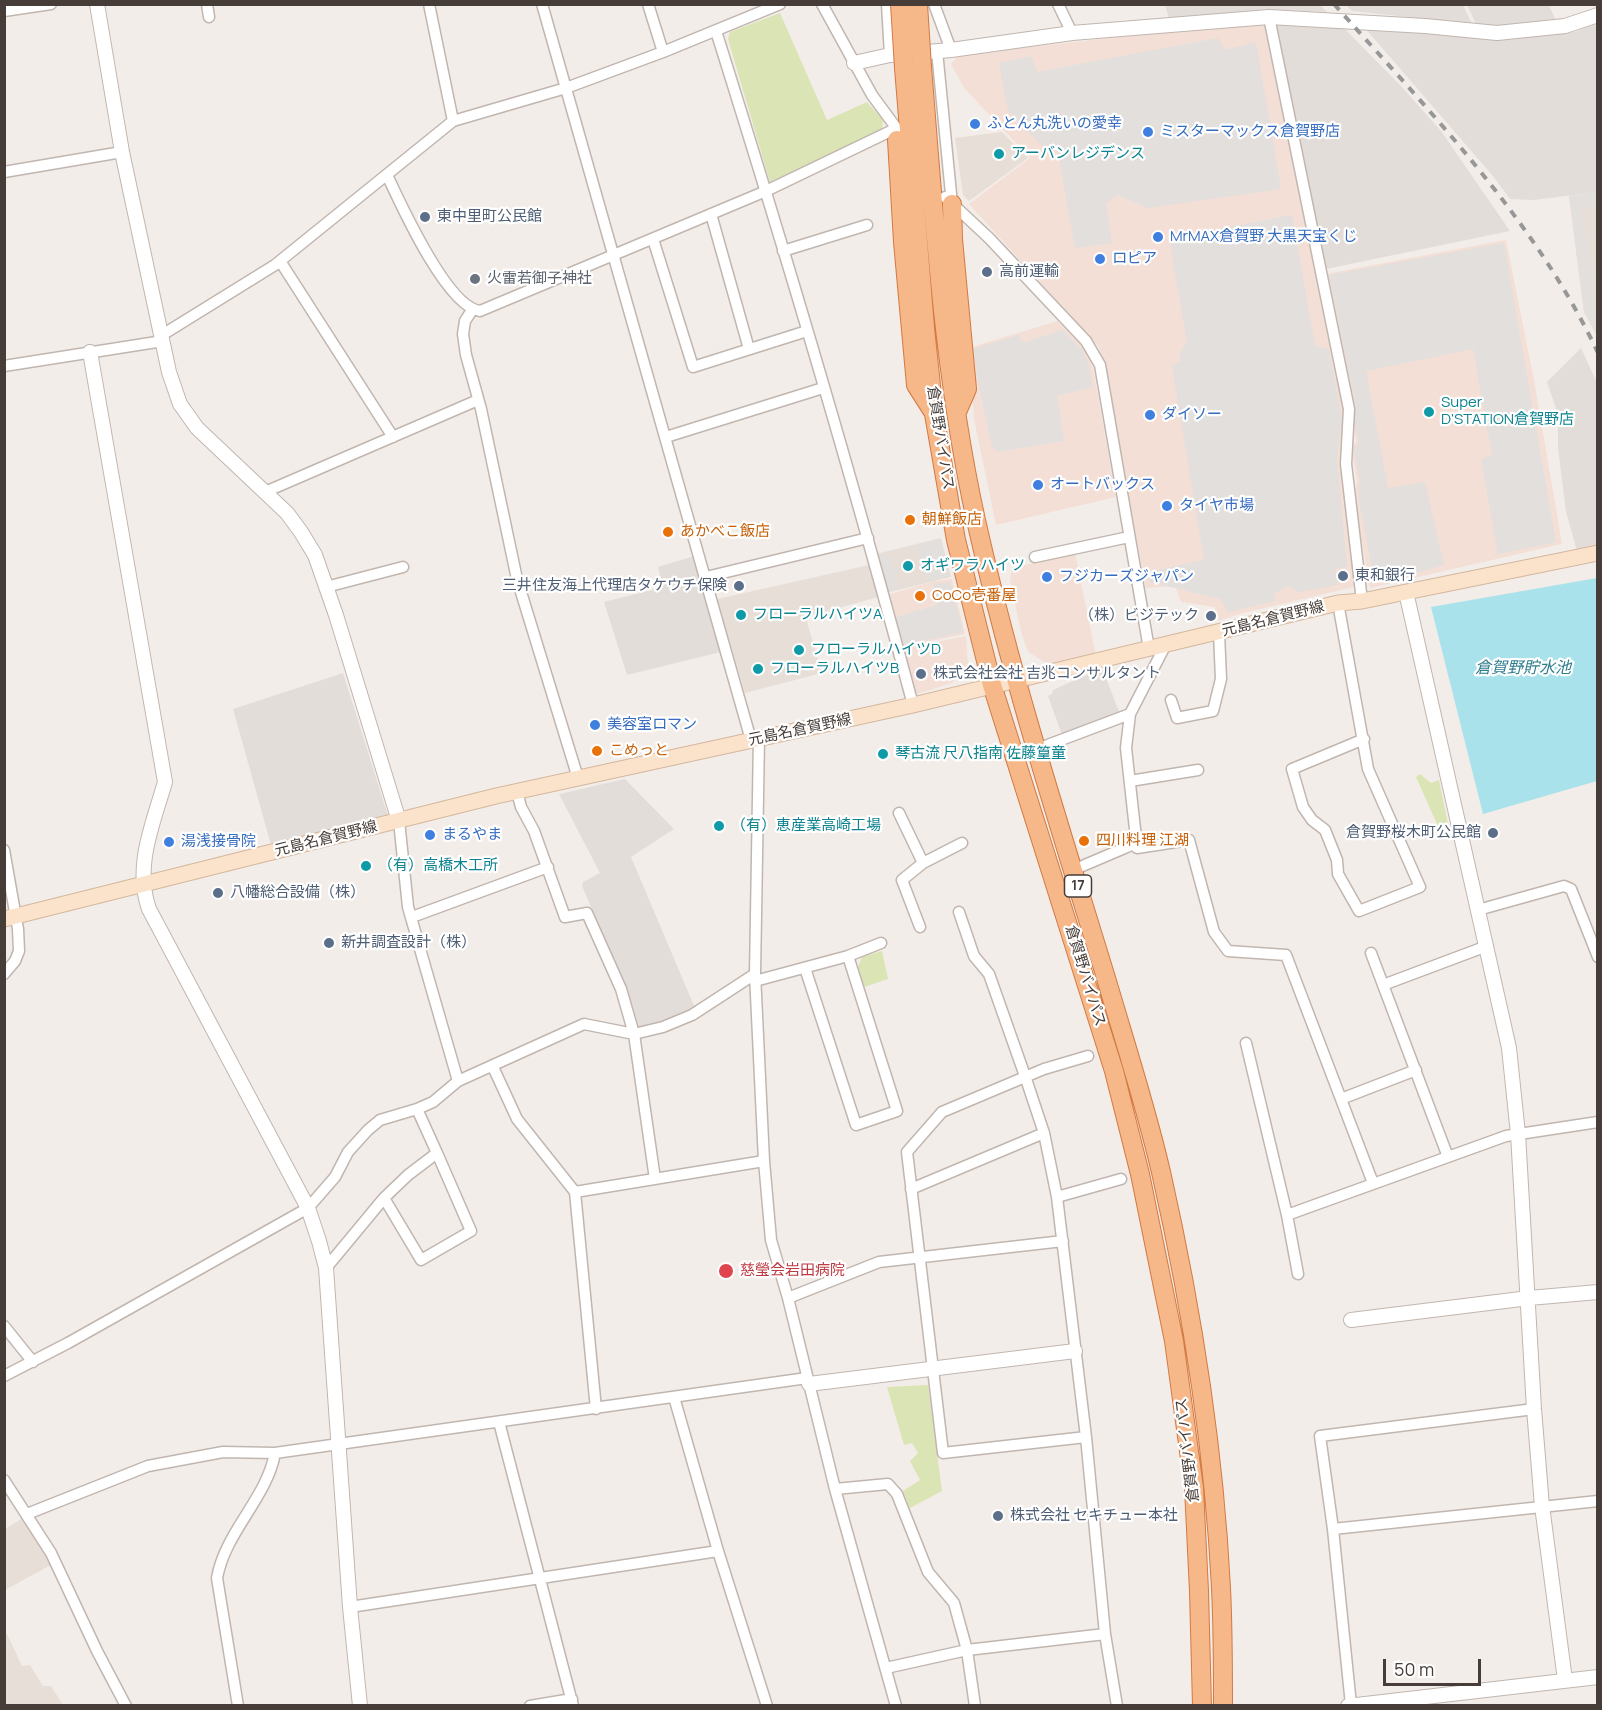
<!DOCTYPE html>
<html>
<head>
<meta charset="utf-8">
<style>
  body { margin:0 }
  #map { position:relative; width:1602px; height:1710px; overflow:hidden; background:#f3ede9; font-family:Manrope,sans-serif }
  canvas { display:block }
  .frame { position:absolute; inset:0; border:6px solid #463d38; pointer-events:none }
  .scale { position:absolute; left:1383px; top:1659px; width:98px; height:27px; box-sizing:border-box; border:3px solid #463d38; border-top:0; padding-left:8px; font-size:18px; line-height:21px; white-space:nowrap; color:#463d38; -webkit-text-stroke:4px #fff; paint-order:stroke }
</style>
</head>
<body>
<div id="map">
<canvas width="1602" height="1710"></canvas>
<div class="frame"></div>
<div class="scale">50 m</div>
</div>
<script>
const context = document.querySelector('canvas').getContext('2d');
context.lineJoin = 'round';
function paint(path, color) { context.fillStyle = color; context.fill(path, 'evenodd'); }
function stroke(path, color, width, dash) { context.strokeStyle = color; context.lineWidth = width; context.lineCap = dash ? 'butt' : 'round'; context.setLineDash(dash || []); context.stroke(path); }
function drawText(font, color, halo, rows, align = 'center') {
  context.font = font + ' Manrope,"Noto Sans JP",sans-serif'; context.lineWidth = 4.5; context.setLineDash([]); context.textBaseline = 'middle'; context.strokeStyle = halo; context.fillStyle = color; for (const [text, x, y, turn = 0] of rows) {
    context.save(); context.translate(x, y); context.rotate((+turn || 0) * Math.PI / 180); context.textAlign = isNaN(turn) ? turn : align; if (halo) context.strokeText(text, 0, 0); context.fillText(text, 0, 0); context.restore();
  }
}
paint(new Path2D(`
  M1002,132L1028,158L969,201L963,195L955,138Z
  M1597,192V336L1584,312L1569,196Z
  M941,538L951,577L886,593L876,554Z
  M869,565L879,597L809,616L807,622L822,673L745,693L717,599Z
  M23,1518L42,1546L51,1565L5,1590V1529Z
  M7,1634L22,1666L30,1665L43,1686H51L63,1705H5L4,1636Z`), '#e7ded7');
paint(new Path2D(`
  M1261,21L1267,28L1346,408L1343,463L1354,587L1239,614L1219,621L1215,607L1181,602L1175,586L1146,588L1099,347L969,204L1030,158L964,88L951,64L959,55Z
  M1506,240L1534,380L1562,544L1370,588L1354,497L1357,480L1351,448L1356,442L1326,274Z
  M1057,321L1083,347L1093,368L1116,497L996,525L974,419L969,348Z
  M1075,553L1096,656L1051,666L1028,652L1021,632L1010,580L1012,568Z
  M952,579L965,634L903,647L887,595L935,581Z
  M966,636L968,665L952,683L917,694L903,649Z`), '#f3dfd6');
paint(new Path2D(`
  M1165,5H1320L1327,12L1267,9L1169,19Z
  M1346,5H1463L1472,24L1352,11Z
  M1467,5H1549L1555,19L1518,27L1476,24Z
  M1275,22L1341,25L1401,86L1441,131L1510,231L1326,269Z
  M1597,22V192L1534,200L1510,199L1492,175L1364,27L1519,37L1575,32Z
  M1581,348L1597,383V547L1577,551L1566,512L1558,448V414L1547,382Z
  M694,556L721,652L627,675L604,602L663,587L658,567Z
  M1102,668L1120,714L1062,735L1048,696L1052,694L1053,690Z
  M343,673L389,819L271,845L233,709Z
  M625,779L674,829L631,857L695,1008L662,1025L639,1027L626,989L582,886L583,882L600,873L559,794Z`), '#e3ddda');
paint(new Path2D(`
  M780,13L827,120L867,102L883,120L882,131L770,182L728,39L730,32Z
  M1420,774L1431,783L1439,780L1449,829L1441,833L1416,777Z
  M882,951L888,979L864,987L858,967L862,957Z
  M928,1385L942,1491L910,1508L903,1491L920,1480L910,1461L918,1453L912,1443L904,1445L887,1387Z`), '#dbe4b5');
paint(new Path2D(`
  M1218,38L1225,50L1256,42L1281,189L1148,208L1117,195L1106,203L1112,243L1075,248L1057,147L1044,148L1008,111L999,63L1031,56L1037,72Z
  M1597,192V207L1581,209L1597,300V336L1584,312L1569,196Z
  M1292,215L1315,346L1329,349L1342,420L1337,459L1347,566L1335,569L1338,585L1298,592L1289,586L1274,593L1275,601L1228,612L1220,599L1150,582L1149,572L1204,560L1172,366L1181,360L1179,354L1187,343L1169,238Z
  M1504,243L1556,542L1498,554L1481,460L1492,455L1473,349L1366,371L1388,488L1425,482L1444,565L1384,582L1372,569L1358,495L1360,479L1353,448L1359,444L1354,420L1356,407L1329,275Z
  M1062,330L1082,349L1089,365L1092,387L1057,396L1064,441L997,452L992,446L979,387L973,349L1019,335L1022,343Z
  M941,541L949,576L926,581L918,546Z
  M889,553L899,588L887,592L877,556Z
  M950,582L963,632L904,645L896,617L937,605L933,584Z`), '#e2dfdd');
paint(new Path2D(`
  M1597,578V781L1483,814L1431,607Z`), '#aae2eb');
const minor = new Path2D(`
  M207,4L209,17
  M429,4L453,121
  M542,4L751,740
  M648,4L663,52
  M822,4L872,95L900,133
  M887,4L890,55
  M934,4L951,50
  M1058,4L1072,33
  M4,11L51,4
  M1269,17L1349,409L1346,464L1362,601
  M716,31C786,254 853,479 913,705
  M937,51L952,204
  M4,172L122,152
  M387,175C401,205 447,307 480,311L766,191L897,128
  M945,197L989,238L1086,341L1100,365L1149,649
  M711,214L749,349
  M653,239L693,367L807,331
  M783,251L867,225
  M280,261L393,437
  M472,310L465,321L463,334L466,355L481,409L517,579L578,778
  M162,335L275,265L453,121L566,88L663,52L780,4
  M4,366L163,341
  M666,437L823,388
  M265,492L478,400
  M1035,557L1129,537
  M706,577L868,538
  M326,587L403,567
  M1338,603L1368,769L1420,887L1359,911L1338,874L1337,860L1325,830L1312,820L1303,807L1292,769L1364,739
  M1171,700L1177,718L1213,711L1221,679L1219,633
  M759,738L755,974L764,1161L771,1240L788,1298L835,1489L896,1706
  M1045,746L1130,714
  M1130,781L1198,770
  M517,792L521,807L534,831L565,917L587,913L621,989L634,1034L655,1179
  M899,813L923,863
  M1133,844L1137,848L1189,840L1214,932L1228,951L1286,955L1373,1183
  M4,850L18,929L19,951L15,961L4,974
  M1073,870L1127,847L1133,844L1136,838L1126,748L1130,714L1165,646
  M1478,910L1564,886L1571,889L1598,957
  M959,912L974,956L989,974L1025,1076L1044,1133L1057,1197L1086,1437L1105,1634L1117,1706
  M412,917L548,867
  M920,927L902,880L923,863L962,843
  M1371,953L1448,1157
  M805,968L856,1125L897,1111L848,956
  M755,981L848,956L881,943
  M1383,985L1487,946
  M1246,1043L1287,1215L1298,1274
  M493,1067L517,1119L575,1192L596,1409
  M458,1081L584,1024L634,1034L663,1027L692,1015L755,974
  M1341,1099L1416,1070
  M911,1189L1044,1133
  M575,1192L764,1161
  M1057,1197L1121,1179
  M384,1198L421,1260L471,1231L437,1153
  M1287,1215L1506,1136L1598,1122
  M326,1268L384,1198L408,1175L437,1153L417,1109
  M788,1298L879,1262L1063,1241
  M4,1326L33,1362
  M4,1376L68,1343L308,1208L335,1177L348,1152L368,1130L380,1120L417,1109L433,1102L458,1081L408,907L399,821
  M674,1397L718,1551L767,1706
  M1534,1409L1320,1436L1333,1529L1598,1501
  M499,1422L573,1706
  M1086,1437L943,1453L907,1152L942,1112L1044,1069L1088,1056
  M4,1480L51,1553L97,1651L126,1706
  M835,1489L888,1484L897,1494L928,1572L954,1603L967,1650L975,1706
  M27,1514L148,1466L223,1452L275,1453L807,1378
  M1333,1529L1351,1705
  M350,1607L718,1551
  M886,1668L967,1650L1105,1634
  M238,1706L217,1578C225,1532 267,1498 275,1453
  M530,1706L572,1699`);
const tertiary = new Path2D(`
  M97,4L122,152L169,372L180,404L197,428L287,513L301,532L315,555L336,615L399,821
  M854,63L890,55L951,50L1072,33L1269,17L1425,26L1497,33L1565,26L1598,15
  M90,352L165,782C153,824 134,866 149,909L308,1208L319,1241L326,1268L350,1607L360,1706
  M1406,592L1509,1048L1518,1134L1534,1409L1542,1506L1565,1680
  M1351,1320L1529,1298L1598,1292
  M809,1384L1075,1351
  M1348,1706L1598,1677`);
const secondary = new Path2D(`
  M4,919L496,796L913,705L1338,603L1362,601L1598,553`);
const trunk = new Path2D(`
  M922,67C935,226 944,387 981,542C1015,689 1062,834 1106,978C1125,1043 1146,1107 1161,1172C1192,1309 1214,1448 1221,1588C1223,1627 1223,1666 1223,1706
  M904,68L925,328L934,414L956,540L992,685L1114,1071L1140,1174L1174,1341L1194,1488L1199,1591L1202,1706
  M897,140L903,242L916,385L932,410
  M952,204L953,239L967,389L957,412`);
stroke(minor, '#c1b6af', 13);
stroke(tertiary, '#c1b6af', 16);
stroke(secondary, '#d3b79e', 17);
stroke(trunk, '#d27944', 20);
stroke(minor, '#fff', 10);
stroke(tertiary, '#fff', 14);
stroke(secondary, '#fbe3cb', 15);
stroke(trunk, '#f6b888', 18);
stroke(new Path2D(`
  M1334,4C1430,112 1536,221 1598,353`), '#979797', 4, [8, 8]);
const trunkBridge = new Path2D(`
  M900,4L904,68
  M918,4L922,67`);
stroke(trunkBridge, '#d27944', 20, []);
stroke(trunkBridge, '#f6b888', 18);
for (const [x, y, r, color] of [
  [975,124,6,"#3f7fe0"],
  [1148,132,6,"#3f7fe0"],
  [999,154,6,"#0f9aa8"],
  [425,217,6,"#5c6f8a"],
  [1158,237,6,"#3f7fe0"],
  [1100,259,6,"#3f7fe0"],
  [987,272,6,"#5c6f8a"],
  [475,279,6,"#6b7280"],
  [1429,412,6,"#0f9aa8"],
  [1150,415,6,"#3f7fe0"],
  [1038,485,6,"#3f7fe0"],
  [1167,506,6,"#3f7fe0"],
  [910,520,6,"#e8710a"],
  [668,532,6,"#e8710a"],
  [908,566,6,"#0f9aa8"],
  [1343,576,6,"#5c6f8a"],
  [1047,577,6,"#3f7fe0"],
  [739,586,6,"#5c6f8a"],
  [920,596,6,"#e8710a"],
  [741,615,6,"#0f9aa8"],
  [1211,616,6,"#5c6f8a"],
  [799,650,6,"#0f9aa8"],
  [758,669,6,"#0f9aa8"],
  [921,674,6,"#5c6f8a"],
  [595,725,6,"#3f7fe0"],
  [597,751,6,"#e8710a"],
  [883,754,6,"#0f9aa8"],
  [719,826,6,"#0f9aa8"],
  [1493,833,6,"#5c6f8a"],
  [430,835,6,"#3f7fe0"],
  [1084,841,6,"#e8710a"],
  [169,842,6,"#3f7fe0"],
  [366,866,6,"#0f9aa8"],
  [218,893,6,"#5c6f8a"],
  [329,943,6,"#5c6f8a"],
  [726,1271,8,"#e0444e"],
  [998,1516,6,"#5c6f8a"]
]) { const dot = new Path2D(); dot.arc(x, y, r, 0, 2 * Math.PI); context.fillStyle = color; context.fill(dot); stroke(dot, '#fff', 2); }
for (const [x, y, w] of [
  [1078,886,27]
]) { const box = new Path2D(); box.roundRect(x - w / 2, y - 11, w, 22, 4.5); context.fillStyle = '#fff'; context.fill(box); stroke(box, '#463d38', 1.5); }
drawText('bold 14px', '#463d38', null, [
  ["17",1078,886]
]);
drawText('15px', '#366cbe', '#fff', [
  ["ふとん丸洗いの愛幸",987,124],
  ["ミスターマックス倉賀野店",1160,132],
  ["MrMAX倉賀野 大黒天宝くじ",1170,237],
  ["ロピア",1112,259],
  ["ダイソー",1162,415],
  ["オートバックス",1050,485],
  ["タイヤ市場",1179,506],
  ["フジカーズジャパン",1059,577],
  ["美容室ロマン",607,725],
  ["まるやま",442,835],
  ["湯浅接骨院",181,842]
], 'left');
drawText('15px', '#0d838f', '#fff', [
  ["アーバンレジデンス",1011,154],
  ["Super",1441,403],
  ["D'STATION倉賀野店",1441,420],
  ["オギワラハイツ",920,566],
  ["フローラルハイツA",753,615],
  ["フローラルハイツD",811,650],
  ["フローラルハイツB",770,669],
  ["琴古流 尺八指南 佐藤篁童",895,754],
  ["（有）恵産業高崎工場",731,826],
  ["（有）高橋木工所",378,866]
], 'left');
drawText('15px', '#4e5e75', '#fff', [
  ["東中里町公民館",437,217],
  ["高前運輸",999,272],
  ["東和銀行",1355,576],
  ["三井住友海上代理店タケウチ保険",727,586,"right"],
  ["（株）ビジテック",1199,616,"right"],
  ["株式会社会社 吉兆コンサルタント",933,674],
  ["倉賀野桜木町公民館",1481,833,"right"],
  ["八幡総合設備（株）",230,893],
  ["新井調査設計（株）",341,943],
  ["株式会社 セキチュー本社",1010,1516]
], 'left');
drawText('15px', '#5b616d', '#fff', [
  ["火雷若御子神社",487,279]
], 'left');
drawText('15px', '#463d38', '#fff', [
  ["倉賀野バイパス",940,438,81],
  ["元島名倉賀野線",1273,619,-14],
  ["元島名倉賀野線",800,730,-12],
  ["元島名倉賀野線",326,839,-14],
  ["倉賀野バイパス",1085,976,73],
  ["倉賀野バイパス",1188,1450,-97]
]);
drawText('15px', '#c56008', '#fff', [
  ["朝鮮飯店",922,520],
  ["あかべこ飯店",680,532],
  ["CoCo壱番屋",932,596],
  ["こめっと",609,751],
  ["四川料理 江湖",1096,841]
], 'left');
drawText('15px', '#be3a42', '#fff', [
  ["慈瑩会岩田病院",740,1271]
], 'left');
drawText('italic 16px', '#307d8c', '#fff', [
  ["倉賀野貯水池",1523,669]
]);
</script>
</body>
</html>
